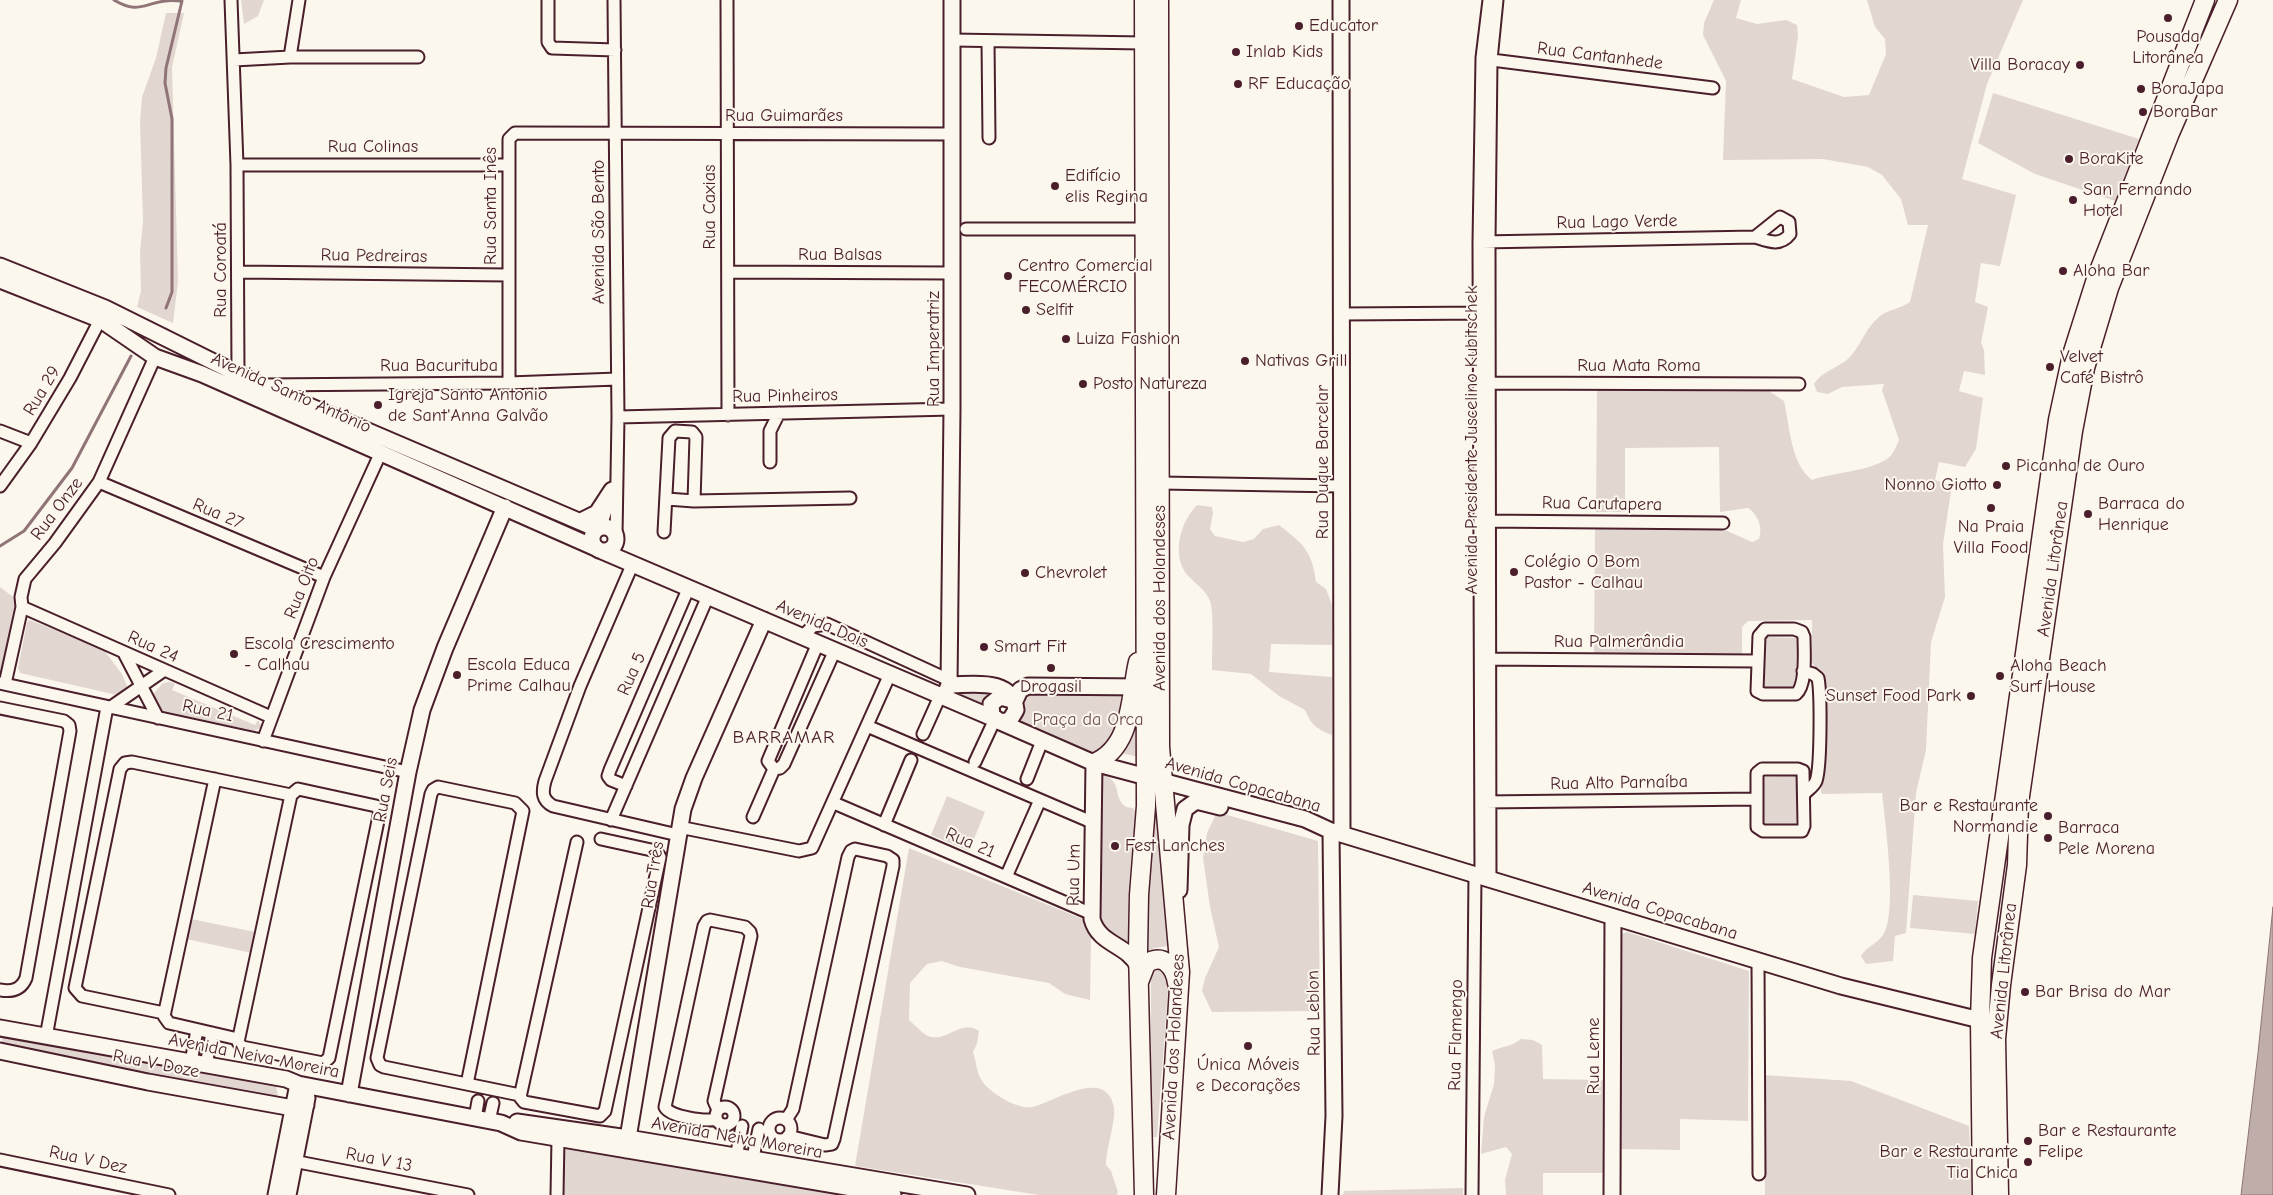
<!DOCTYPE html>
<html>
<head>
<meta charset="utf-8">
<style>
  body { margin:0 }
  canvas { display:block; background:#fbf7ec }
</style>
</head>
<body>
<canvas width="2273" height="1195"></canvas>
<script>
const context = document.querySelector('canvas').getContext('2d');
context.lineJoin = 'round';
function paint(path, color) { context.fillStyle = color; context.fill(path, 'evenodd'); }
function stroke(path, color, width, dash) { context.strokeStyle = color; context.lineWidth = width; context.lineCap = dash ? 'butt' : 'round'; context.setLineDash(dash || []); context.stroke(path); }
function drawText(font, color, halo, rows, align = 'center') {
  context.font = font + ' "Comic Neue",sans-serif'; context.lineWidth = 4; context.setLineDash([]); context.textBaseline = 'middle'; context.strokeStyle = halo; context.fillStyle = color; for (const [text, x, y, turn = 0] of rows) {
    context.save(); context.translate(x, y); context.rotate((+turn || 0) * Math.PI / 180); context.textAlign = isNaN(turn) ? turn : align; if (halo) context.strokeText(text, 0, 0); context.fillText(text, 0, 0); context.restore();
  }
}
paint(new Path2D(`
  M241,0H264L258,16L244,24Z
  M1714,0H1741L1736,18L1757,24L1786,20L1797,25L1798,36L1792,79L1844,97L1869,95L1886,54L1885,39L1875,27L1867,0H2023L1987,84L1962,179L2016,195L2000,266L1981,263L1975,302L1988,307L1981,343L1984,350L1985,375L1964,371L1959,391L1983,398L1976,449L1965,467L1939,462L1935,480L1952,485L1943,544L1945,597L1931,642L1926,750L1916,793L1906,933L1895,936L1893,961L1866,964L1861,956C1866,947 1877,944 1883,935C1898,914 1885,821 1882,793L1822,794L1821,792L1825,681L1812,663V620L1748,621L1742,627V654L1594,653L1595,529L1725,530L1752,542L1759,539C1763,527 1758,515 1748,508L1720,512L1719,447L1625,448V512H1596L1597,390L1769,391L1784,401C1790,426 1790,463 1812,480C1834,472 1867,472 1887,459C1893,455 1896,447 1899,440L1882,390L1884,384L1842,387L1828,394L1817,392L1814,384C1822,371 1838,368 1849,358C1861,346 1865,328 1879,317C1889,309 1900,309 1910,302L1928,225H1908L1901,199L1882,175L1868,167L1823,159L1723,160L1726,81L1703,35L1704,23Z
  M166,13H184L172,67L178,282L173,323L137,307L141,291L140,252L143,221L140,122L142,97L156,58Z
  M1993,93L2139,139L2115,201L2035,174L1978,143Z
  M1197,505L1212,507L1213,513L1210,529L1215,536L1243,542L1254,539L1263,529L1279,525C1303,544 1312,550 1316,582L1326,589L1332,605V645L1271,644L1269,672L1332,677V735C1318,730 1311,725 1305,710L1279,696L1251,674L1212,670C1212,656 1214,610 1210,601C1206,589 1192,582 1185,572C1172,552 1181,521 1197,505Z
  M0,587L13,597L17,607L0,675Z
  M30,620L104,650L122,674L128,688L117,695L20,673L18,668L27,622Z
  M1764,637L1797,638L1796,687H1763Z
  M169,682L175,683L172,690L255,725L258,720L261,725L260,728L254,731L159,710L154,700V693L163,683Z
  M957,691L990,692L988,707L987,709L957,696Z
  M1022,692L1122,693C1121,719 1117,733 1101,753L1090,754L1019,723L1017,721Z
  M1138,703L1139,757L1116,752Z
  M1102,775H1105C1123,784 1112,796 1126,807L1133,808L1138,816L1133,834L1128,900L1132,922L1130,939L1128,941L1116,940L1098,923L1100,778Z
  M1796,776V825L1763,826V777Z
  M947,796L985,812L969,851L931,835Z
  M1156,806L1170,946L1154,948L1144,956L1151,813Z
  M1217,812L1318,841L1320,1011L1212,1012L1202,991L1205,978L1219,947L1210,907L1203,858L1207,833Z
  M909,848L1085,920L1091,937L1090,1000L1065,994L1049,983L960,967L942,961L927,964L910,983L909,1020C915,1025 922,1033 928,1036C947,1043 961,1018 979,1031L977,1044L973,1052C976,1061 977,1074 982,1081C990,1093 1018,1110 1032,1107C1052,1103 1107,1065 1114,1108C1116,1120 1106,1149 1106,1165L1111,1171L1118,1192L1117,1195H1039L855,1166Z
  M1913,895L1978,901L1975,934L1910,928Z
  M191,919L255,932L252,953L186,939L185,937L187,921Z
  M1627,932L1749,971L1748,1121L1680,1119V1150L1620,1149V939L1622,934Z
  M1158,967H1162L1169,978L1157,1137H1151V973Z
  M3,1035L276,1086L279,1101L1,1046Z
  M1521,1039L1533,1040L1542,1045L1543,1079L1604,1080L1603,1173H1543V1195H1506L1505,1180L1512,1154L1506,1147L1481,1154L1484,1117L1494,1084L1495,1065L1492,1051C1503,1046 1511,1047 1521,1039Z
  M1764,1075L1851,1081L1969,1126L1972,1195H1765Z
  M564,1148L836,1195H564Z
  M1463,1188V1195H1343L1344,1191Z`), '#e2d7d0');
const water = new Path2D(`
  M2273,907V1195H2241L2258,1053Z`);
paint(water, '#bfadaa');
stroke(water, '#907477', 1);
stroke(new Path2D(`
  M114,0C137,14 143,4 165,1C170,0 177,1 182,1L166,68L165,83L172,119V292L166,308
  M0,546L24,531L72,468L131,356`), '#907477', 3);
const street = new Path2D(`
  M231,0L237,165L238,375
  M548,0V42L552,48L615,50
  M614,0L618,417L616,536
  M727,0L728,415
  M952,40L1144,43
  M988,41L989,138
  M290,57L299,0
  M1484,59L1713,88
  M234,60L290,57H418
  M237,165H509
  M966,229H1144
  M1482,242L1755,237C1768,241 1780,247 1790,234L1789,222L1780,217L1755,237
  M239,272L509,275
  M728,272L952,273
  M1341,314L1487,313
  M509,383V139L515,133L952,134
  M1481,383L1799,384
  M264,385L509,383L617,379
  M618,417L952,409
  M0,431L31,443
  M770,462V431L779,413
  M99,482L324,577
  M1160,483L1341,486
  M0,486L31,443L70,378L103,314
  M667,499L694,501L850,498
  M1482,521L1723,523
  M601,527L609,500
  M664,532L669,438L675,431L692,432L696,437L694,501
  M633,563L580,686L545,781C542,792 542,800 553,806L678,835
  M22,607L271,717
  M1765,629H1794L1802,632L1804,637C1804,652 1807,685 1796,694H1763L1757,691L1759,636Z
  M803,636L813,626L827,624L949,680
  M818,643L768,761L774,769L780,768L784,764L835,650
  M124,653L158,718
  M1482,659L1758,661
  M1803,671L1813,674L1818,678C1821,693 1821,768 1816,781C1814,786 1809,789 1805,793
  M0,683L408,772
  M5,684L22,607L21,597L25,579L55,543L99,482L155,357
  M111,707L163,671
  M0,708L64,721L69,725L70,731L26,978C21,990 12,992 0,990
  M867,726L1094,823
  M923,734L940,696
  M263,741L324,577L381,452
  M975,762L995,719
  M1762,769H1798L1803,771L1804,826L1802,831H1763L1757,827V773Z
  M215,779L164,1016L169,1023L238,1039
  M1027,779L1042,741
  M626,786L611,780L608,776L610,770L689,587
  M298,789L376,806L380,811L329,1058L323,1063L242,1047L238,1042L291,795Z
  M1483,802L1757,799
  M834,803L1092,914
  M753,817L774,769
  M611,820L708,596
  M884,825L911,760
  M679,827L799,851L812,848L890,674
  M577,842L520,1097L524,1102L600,1116L605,1111L660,857L656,851L601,839
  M1006,877L1040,800
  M1481,877L1479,242L1482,58L1489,0
  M1490,879L1489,242L1491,60L1497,0
  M1758,961L1759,1174
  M164,1013L82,996L75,988L120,769L125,763L132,762L291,795
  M46,1037L107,707
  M191,1062L197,1030
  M206,1065L212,1033
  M467,1084L523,811L515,803L438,787L433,790L431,794L377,1058L380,1065L384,1067L520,1095
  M716 1116a9 9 0 1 1 18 0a9 9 0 1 1-18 0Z
  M475,1118L478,1101
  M769 1129a11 11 0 1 1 22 0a11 11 0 1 1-22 0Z
  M716,1119C706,1122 670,1117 665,1107L704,926L707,921L710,920L745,927L750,932L751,936L714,1101L718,1110
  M786,1120L793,1109L848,857L851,851L855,849L887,856L893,860V866L834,1139L832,1144L825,1145L788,1136
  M489,1121L493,1103
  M0,1160L169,1195
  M288,1160L468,1195
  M735,1163L742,1126
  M751,1167L759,1129
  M557,1195L558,1138
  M1472,1195L1475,875`);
const secondary = new Path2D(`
  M1341,0L1342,834
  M0,266L105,308L260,385L597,529
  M0,280L101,320L155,357L202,374L598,549
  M581,521L597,513L612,490
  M592 539a12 12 0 1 1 24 0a12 12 0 1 1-24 0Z
  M602,551L995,719
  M949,685C973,685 1012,677 1016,710L1010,720L1001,722L992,716L991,704L1000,697L1012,700
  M944,697L949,685L952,409V0
  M1014,703L1020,690L1028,686L1145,687
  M998,721L1094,763L1305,819L1331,831L1841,986L1980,1020
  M1094,763L1092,919C1099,945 1127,944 1138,966
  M1179,890L1181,825L1185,809L1196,801L1220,807
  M0,1028L286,1079L298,1084L501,1123L521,1132L893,1195
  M0,1051L148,1082L293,1108L306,1105
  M349,1094L408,772L422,710L445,648L505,507
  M517,1122L628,1138L967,1195
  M626,1150L683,809L694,778L764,620
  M276,1195L298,1084
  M288,1195L307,1098
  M1330,1195L1334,1116L1331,831
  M1612,1195L1613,917`);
const primary = new Path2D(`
  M1159,0L1160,747L1180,972L1166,1195
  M1094,763C1133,747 1130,696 1138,662
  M1139,982L1146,964C1163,951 1175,968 1177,983
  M1144,1195L1138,951L1139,895L1146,806L1144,0
  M1982,1195L1980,1020L1982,958L2058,420L2072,355L2097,276L2205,0
  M1999,1195L1996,1039L2001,985L2017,865L2019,803L2073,431L2085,368L2109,288L2170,133L2228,0`);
stroke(street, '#4a1f2b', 15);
stroke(secondary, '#4a1f2b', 19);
stroke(primary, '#4a1f2b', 21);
stroke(street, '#fbf7ec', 11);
stroke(secondary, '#fbf7ec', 15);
stroke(primary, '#fbf7ec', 18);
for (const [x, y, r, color] of [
  [2168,18,5,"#4a1f2b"],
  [1299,26,5,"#4a1f2b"],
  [1236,52,5,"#4a1f2b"],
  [2080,65,5,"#4a1f2b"],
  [1238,84,5,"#4a1f2b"],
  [2141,89,5,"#4a1f2b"],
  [2143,112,5,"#4a1f2b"],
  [2069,159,5,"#4a1f2b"],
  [1055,186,5,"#4a1f2b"],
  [2073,200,5,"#4a1f2b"],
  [2063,271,5,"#4a1f2b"],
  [1008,276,5,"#4a1f2b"],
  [1026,310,5,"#4a1f2b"],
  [1066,339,5,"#4a1f2b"],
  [1245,361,5,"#4a1f2b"],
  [2050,367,5,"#4a1f2b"],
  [1083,384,5,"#4a1f2b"],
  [378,405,5,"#4a1f2b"],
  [2006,466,5,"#4a1f2b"],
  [1997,485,5,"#4a1f2b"],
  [1991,508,5,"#4a1f2b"],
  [2088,514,5,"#4a1f2b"],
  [1514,572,5,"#4a1f2b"],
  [1025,573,5,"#4a1f2b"],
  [984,647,5,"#4a1f2b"],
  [234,654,5,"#4a1f2b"],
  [1051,668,5,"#4a1f2b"],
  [457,675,5,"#4a1f2b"],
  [2000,676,5,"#4a1f2b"],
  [1971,696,5,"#4a1f2b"],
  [2048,816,5,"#4a1f2b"],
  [2048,838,5,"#4a1f2b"],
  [1115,846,5,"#4a1f2b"],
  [2025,992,5,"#4a1f2b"],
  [1248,1046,5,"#4a1f2b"],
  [2028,1141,5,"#4a1f2b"],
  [2028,1162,5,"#4a1f2b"]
]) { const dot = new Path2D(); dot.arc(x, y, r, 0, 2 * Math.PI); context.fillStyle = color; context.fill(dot); stroke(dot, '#fbf7ec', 2); }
drawText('18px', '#4a1f2b', '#fbf7ec', [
  ["Educator",1309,26],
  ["Pousada",2168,37,"center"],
  ["Litorânea",2168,58,"center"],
  ["Inlab Kids",1246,52],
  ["Villa Boracay",2070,65,"right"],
  ["RF Educação",1248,84],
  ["BoraJapa",2151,89],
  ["BoraBar",2153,112],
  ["BoraKite",2079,159],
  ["Edifício",1065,176],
  ["elis Regina",1065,197],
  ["San Fernando",2083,190],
  ["Hotel",2083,211],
  ["Centro Comercial",1018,266],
  ["FECOMÉRCIO",1018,287],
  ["Aloha Bar",2073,271],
  ["Selfit",1036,310],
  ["Luiza Fashion",1076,339],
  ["Velvet",2060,357],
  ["Café Bistrô",2060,378],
  ["Nativas Grill",1255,361],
  ["Posto Natureza",1093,384],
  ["Igreja Santo Antonio",388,395],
  ["de Sant'Anna Galvão",388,416],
  ["Picanha de Ouro",2016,466],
  ["Nonno Giotto",1987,485,"right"],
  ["Barraca do",2098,504],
  ["Henrique",2098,525],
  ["Na Praia",1991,527,"center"],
  ["Villa Food",1991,548,"center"],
  ["Colégio O Bom",1524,562],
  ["Pastor - Calhau",1524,583],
  ["Chevrolet",1035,573],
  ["Escola Crescimento",244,644],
  ["- Calhau",244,665],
  ["Smart Fit",994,647],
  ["Escola Educa",467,665],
  ["Prime Calhau",467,686],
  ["Aloha Beach",2010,666],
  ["Surf House",2010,687],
  ["Drogasil",1051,687,"center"],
  ["Sunset Food Park",1961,696,"right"],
  ["Bar e Restaurante",2038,806,"right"],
  ["Normandie",2038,827,"right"],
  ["Barraca",2058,828],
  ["Pele Morena",2058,849],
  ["Fest Lanches",1125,846],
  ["Bar Brisa do Mar",2035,992],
  ["Única Móveis",1248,1065,"center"],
  ["e Decorações",1248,1086,"center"],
  ["Bar e Restaurante",2038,1131],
  ["Felipe",2038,1152],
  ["Bar e Restaurante",2018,1152,"right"],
  ["Tia Chica",2018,1173,"right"]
], 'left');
drawText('18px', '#4a1f2b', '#fbf7ec', [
  ["Rua Cantanhede",1600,56,7],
  ["Rua Guimarães",784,116],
  ["Rua Colinas",373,147],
  ["Rua Santa Inês",491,206,-90],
  ["Rua Caxias",710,207,-90],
  ["Rua Lago Verde",1617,222,-1],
  ["Avenida São Bento",599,232,-90],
  ["Rua Balsas",840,255],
  ["Rua Pedreiras",374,256,1],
  ["Rua Coroatá",221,270,-90],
  ["Rua Imperatriz",934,349,-90],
  ["Rua Bacurituba",439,366],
  ["Rua Mata Roma",1639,366],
  ["Rua 29",42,391,-59],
  ["Avenida Santo Antônio",291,393,24],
  ["Rua Pinheiros",785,396,-1],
  ["Avenida Presidente Juscelino Kubitschek",1472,440,-90],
  ["Rua Duque Barcelar",1323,462,-90],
  ["Rua Carutapera",1602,504,1],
  ["Rua Onze",57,509,-53],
  ["Rua 27",218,514,23],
  ["Avenida Litorânea",2053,569,-82],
  ["Rua Oito",302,588,-68],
  ["Avenida dos Holandeses",1160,598,-90],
  ["Avenida Dois",822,624,23],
  ["Rua Palmerândia",1619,642],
  ["Rua 24",153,647,24],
  ["Rua 5",632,674,-66],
  ["Rua 21",208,711,12],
  ["Rua Alto Parnaíba",1619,783,-1],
  ["Avenida Copacabana",1243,785,16],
  ["Rua Seis",386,790,-79],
  ["Rua 21",970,843,23],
  ["Rua Três",653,875,-81],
  ["Rua Um",1074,875,-89],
  ["Avenida Copacabana",1660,911,17],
  ["Avenida Litorânea",2004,971,-84],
  ["Rua Leblon",1314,1013,-91],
  ["Rua Flamengo",1456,1035,-89],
  ["Avenida dos Holandeses",1174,1047,-87],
  ["Avenida Neiva Moreira",254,1056,11],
  ["Rua Leme",1594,1056,-90],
  ["Rua V Doze",156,1064,11],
  ["Avenida Neiva Moreira",737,1138,10],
  ["Rua V Dez",88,1160,12],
  ["Rua V 13",379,1160,11]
]);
drawText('18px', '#704d54', '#fbf7ec', [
  ["Praça da Orca",1088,720]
]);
context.letterSpacing = '1px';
drawText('19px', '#4a1f2b', '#fbf7ec', [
  ["BARRAMAR",784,738]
]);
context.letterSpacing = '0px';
</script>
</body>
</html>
